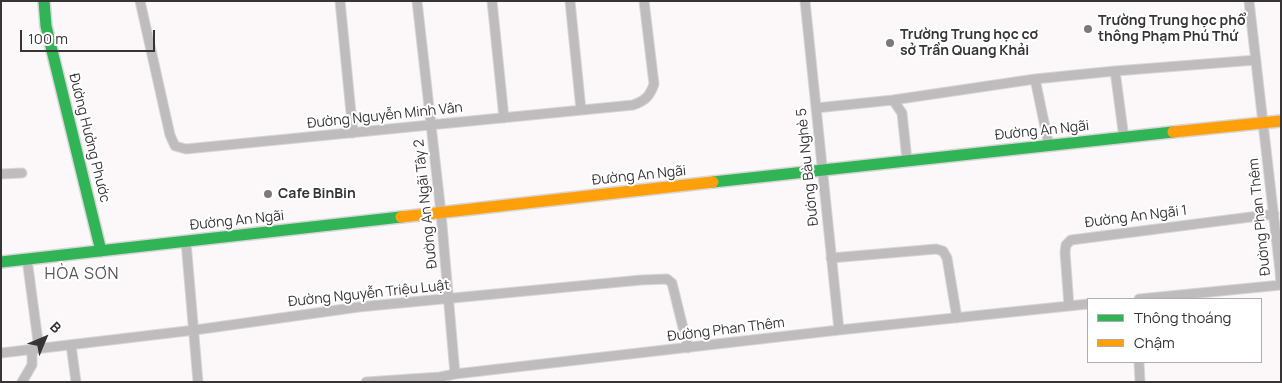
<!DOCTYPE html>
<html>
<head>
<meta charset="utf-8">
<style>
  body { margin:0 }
  #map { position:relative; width:1282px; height:383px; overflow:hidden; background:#fcf8fa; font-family:Manrope,sans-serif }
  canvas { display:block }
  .frame { position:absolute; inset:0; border:2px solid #373435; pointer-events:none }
  .legend { position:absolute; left:1087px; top:298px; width:175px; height:65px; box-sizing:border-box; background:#fff; border:1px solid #afaeae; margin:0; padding:6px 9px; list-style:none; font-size:15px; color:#373435 }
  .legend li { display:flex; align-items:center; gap:10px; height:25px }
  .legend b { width:25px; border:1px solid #afaeae }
  .north { position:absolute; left:20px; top:313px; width:50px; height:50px; -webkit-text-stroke:4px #fff; paint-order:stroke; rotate:45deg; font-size:14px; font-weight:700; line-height:20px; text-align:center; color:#373435 }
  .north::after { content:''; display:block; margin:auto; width:18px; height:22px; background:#373435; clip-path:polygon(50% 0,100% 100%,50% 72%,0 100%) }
  .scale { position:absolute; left:20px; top:30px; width:135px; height:22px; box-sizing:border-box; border:2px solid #373435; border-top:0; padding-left:6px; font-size:15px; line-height:18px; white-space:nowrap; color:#373435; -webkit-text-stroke:4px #fff; paint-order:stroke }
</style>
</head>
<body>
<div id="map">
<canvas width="1282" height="383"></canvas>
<div class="frame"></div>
<ul class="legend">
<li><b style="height:6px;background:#30b455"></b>Thông thoáng</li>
<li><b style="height:6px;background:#ff9f0a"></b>Chậm</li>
</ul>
<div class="north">B</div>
<div class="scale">100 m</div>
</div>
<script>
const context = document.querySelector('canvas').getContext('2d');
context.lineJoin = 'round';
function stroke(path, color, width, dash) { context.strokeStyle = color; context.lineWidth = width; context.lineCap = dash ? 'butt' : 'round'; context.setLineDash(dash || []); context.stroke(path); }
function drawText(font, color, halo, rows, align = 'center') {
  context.font = font + ' Manrope,sans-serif'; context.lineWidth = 4; context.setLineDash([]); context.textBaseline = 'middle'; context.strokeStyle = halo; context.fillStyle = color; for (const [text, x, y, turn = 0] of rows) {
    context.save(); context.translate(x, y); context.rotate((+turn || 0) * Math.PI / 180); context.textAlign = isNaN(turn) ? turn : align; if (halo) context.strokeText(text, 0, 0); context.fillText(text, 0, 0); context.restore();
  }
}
const street = new Path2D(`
  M140,1L170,135L175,146L186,149L633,105C645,101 650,96 654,84L644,1
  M340,1L353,133
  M417,1L441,213L455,374
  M492,1L504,118
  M570,1L581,110
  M805,1L839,330
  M1115,71L1256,60
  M1035,79L1049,146
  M893,100L902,113L907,160
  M816,108L893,100L1035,79L1115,71L1124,138
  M1,174L22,173
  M186,242L198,382
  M831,258L936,249L943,251L947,258L957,318
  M27,259L39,349
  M1139,299L1281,285L1280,271L1249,1
  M1069,306L1065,252L1066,245L1071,240L1274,214
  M71,345L76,382
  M1,353L195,330L359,307L641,280L667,279L672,283L688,348
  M1139,362L1140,382
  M22,382L32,365V349
  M366,382L440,377L455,374L839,330L1088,304`);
const fast = new Path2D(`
  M44,1L46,26L101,251
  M713,182L1173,132
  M1,262L401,217`);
const slow = new Path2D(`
  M1173,132L1281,121
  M401,217L713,182`);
stroke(street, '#d8d6d7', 11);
stroke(fast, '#d8d6d7', 14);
stroke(slow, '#d8d6d7', 14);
stroke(street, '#bebcbd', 9);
stroke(fast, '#30b455', 11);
stroke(slow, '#ff9f0a', 11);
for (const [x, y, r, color] of [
  [1088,29,5,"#7c797a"],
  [890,43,5,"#7c797a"],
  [268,194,5,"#7c797a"]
]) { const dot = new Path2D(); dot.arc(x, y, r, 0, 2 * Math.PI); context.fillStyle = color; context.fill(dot); stroke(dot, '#fff', 2); }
drawText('bold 14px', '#373435', '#fff', [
  ["Trường Trung học phổ",1098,21],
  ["thông Phạm Phú Thứ",1098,37],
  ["Trường Trung học cơ",900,35],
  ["sở Trần Quang Khải",900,51],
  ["Cafe BinBin",278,194]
], 'left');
drawText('14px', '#373435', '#fff', [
  ["Đường Nguyễn Minh Vân",385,116,-6],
  ["Đường An Ngãi",1042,131,-6],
  ["Đường Hưởng Phước",89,138,76],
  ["Đường Bàu Nghè 5",808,167,-96],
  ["Đường An Ngãi",639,176,-6],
  ["Đường An Ngãi Tây 2",426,204,-96],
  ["Đường An Ngãi 1",1136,217,-7],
  ["Đường Phan Thêm",1260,217,-96],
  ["Đường An Ngãi",237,221,-6],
  ["Đường Nguyễn Triệu Luật",369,294,-6],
  ["Đường Phan Thêm",726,330,-7]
]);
context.letterSpacing = '1px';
drawText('16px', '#575253', '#fff', [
  ["HÒA SƠN",82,275]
]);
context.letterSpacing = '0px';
</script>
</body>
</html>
